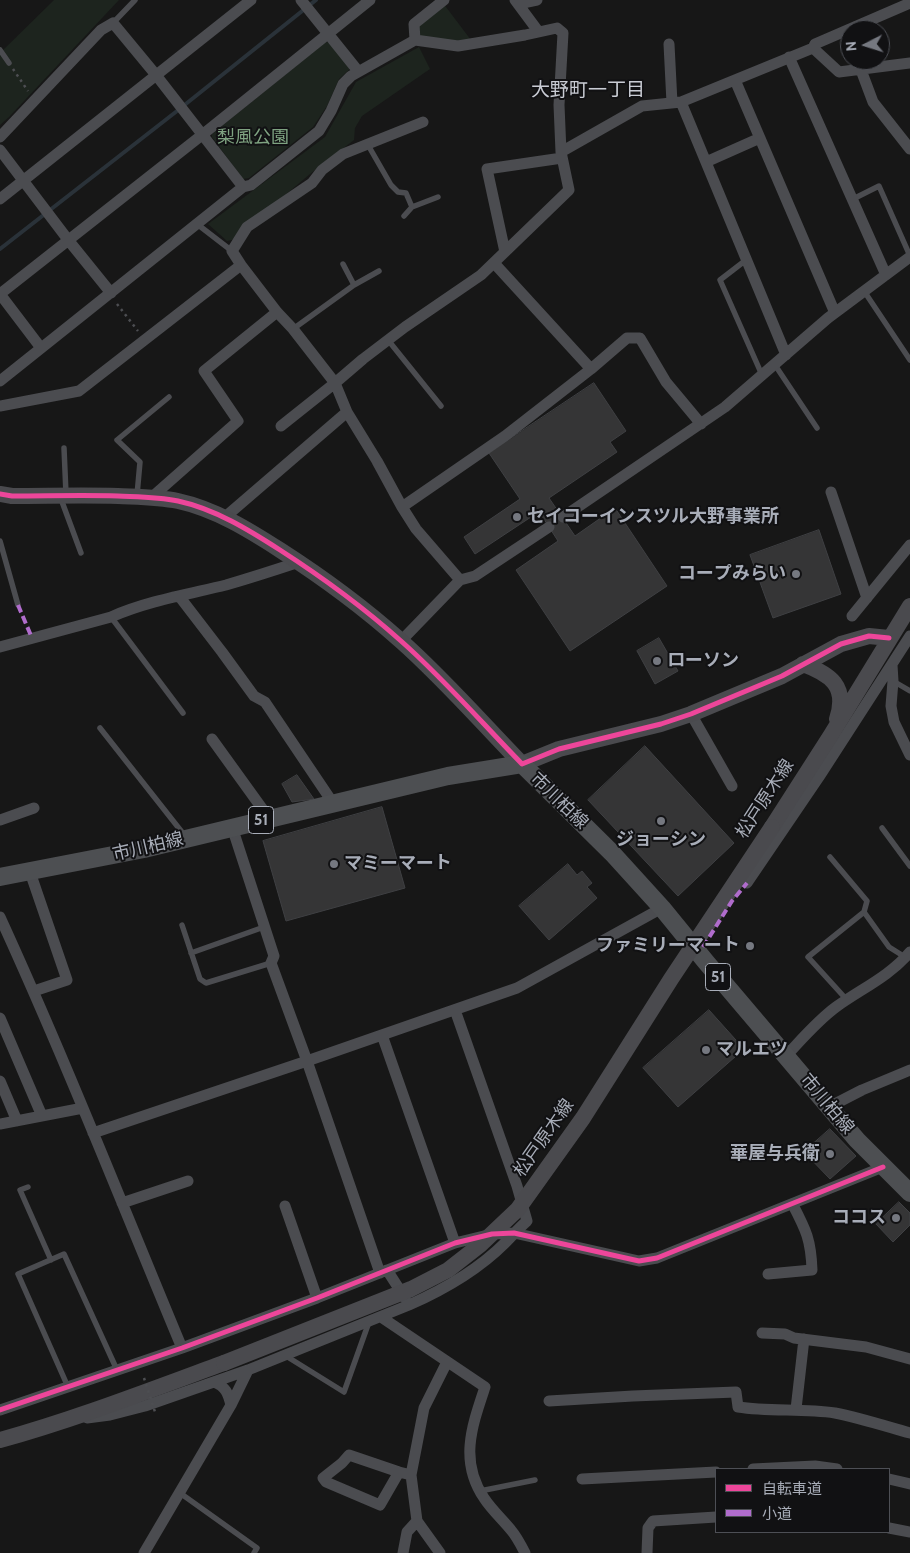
<!DOCTYPE html>
<html>
<head>
<meta charset="utf-8">
<style>
  body { margin:0 }
  #map { position:relative; width:910px; height:1553px; overflow:hidden; background:#171717; font-family:Cabin,"Noto Sans JP",sans-serif }
  canvas { display:block }
  .legend { position:absolute; left:715px; top:1468px; width:175px; height:65px; box-sizing:border-box; background:#111113; border:1px solid #4d4f55; margin:0; padding:6px 9px; list-style:none; font-size:15px; color:#a8adb8 }
  .legend li { display:flex; align-items:center; gap:10px; height:25px }
  .legend b { width:25px; border:1px solid #4d4f55 }
  .north { position:absolute; left:840px; top:20px; width:50px; height:50px; box-sizing:border-box; background:#111113; border:1px solid #4d4f55; border-radius:50%; rotate:265deg; font-size:14px; font-weight:700; line-height:20px; text-align:center; color:#a8adb8 }
  .north::after { content:''; display:block; margin:auto; width:18px; height:22px; background:#757880; clip-path:polygon(50% 0,100% 100%,50% 72%,0 100%) }
</style>
</head>
<body>
<div id="map">
<canvas width="910" height="1553"></canvas>
<ul class="legend">
<li><b style="height:6px;background:#ed469a"></b>自転車道</li>
<li><b style="height:6px;background:#b06ccc"></b>小道</li>
</ul>
<div class="north">N</div>
</div>
<script>
const context = document.querySelector('canvas').getContext('2d');
context.lineJoin = 'round';
function paint(path, color) { context.fillStyle = color; context.fill(path, 'evenodd'); }
function stroke(path, color, width, dash) { context.strokeStyle = color; context.lineWidth = width; context.lineCap = dash ? 'butt' : 'round'; context.setLineDash(dash || []); context.stroke(path); }
function drawText(font, color, halo, rows, align = 'center') {
  context.font = font + ' Cabin,"Noto Sans JP",sans-serif'; context.lineWidth = 4; context.setLineDash([]); context.textBaseline = 'middle'; context.strokeStyle = halo; context.fillStyle = color; for (const [text, x, y, turn = 0] of rows) {
    context.save(); context.translate(x, y); context.rotate((+turn || 0) * Math.PI / 180); context.textAlign = isNaN(turn) ? turn : align; if (halo) context.strokeText(text, 0, 0); context.fillText(text, 0, 0); context.restore();
  }
}
paint(new Path2D(`
  M54,0H119L9,117L0,125V53Z
  M443,3L471,40L458,43L418,37L417,25Z
  M326,42L331,43L349,65V70L339,79L327,106L313,127L249,178L243,179L212,137V134Z
  M419,47L430,69L362,116L355,128L354,140L310,174L232,240L227,241L208,224L325,137L356,82Z`), '#1d241e');
stroke(new Path2D(`
  M0,249L177,111L316,0`), '#2a3239', 4);
const building = new Path2D(`
  M594,383L626,431L610,442L617,452L549,498L575,536L615,508L667,586L570,651L516,570L558,541L542,516L533,521L531,517L475,554L464,537L520,499L489,453Z
  M819,530L841,594L773,618L750,555Z
  M659,638L678,671L655,684L637,651Z
  M645,746L734,843L678,896L588,800Z
  M297,775L314,799L292,802L282,784Z
  M382,807L405,888L286,921L263,841Z
  M568,864L577,875L582,871L592,883L587,887L597,898L549,940L519,906Z
  M709,1010L744,1049L678,1107L643,1068Z
  M830,1129L856,1156L830,1179L804,1152Z
  M899,1202L910,1213V1225L893,1242L876,1224Z`);
paint(building, '#353536');
stroke(building, '#3f4043', 1);
stroke(new Path2D(`
  M13,69L28,91
  M117,304L138,331`), '#4d4e52', 2.5, [2.5, 4]);
stroke(new Path2D(`
  M113,23L135,0
  M0,50L9,63
  M368,145L391,185L398,192L406,193L412,207L404,216
  M853,199L879,186L910,256
  M412,207L438,197
  M197,224L232,251
  M746,260L720,280L762,375
  M343,264L354,285
  M864,291L910,360
  M293,329L354,285L379,271
  M388,340L441,406
  M775,365L817,428
  M64,448L66,494
  M137,495L140,462L117,440L169,397
  M61,499L81,553
  M0,541L18,605
  M111,617L183,713
  M893,681L910,691
  M100,728L185,836
  M882,828L910,866
  M830,857L867,901L864,912
  M182,925L200,979L206,983L271,963
  M191,953L264,927
  M847,1000L808,957L864,912L889,947L905,957
  M28,1187L20,1190L51,1260
  M286,1356L344,1392L369,1322
  M68,1387L18,1274L64,1254L117,1370
  M480,1491L535,1480
  M180,1493L257,1548L254,1553`), '#4b4c50', 5.5);
stroke(new Path2D(`
  M301,0L358,71
  M515,0L538,31
  M518,4L537,0
  M669,44L672,103
  M813,48L815,44L910,3
  M789,57L886,275
  M861,70L873,102L910,149
  M735,80L835,313
  M681,102L786,355
  M0,137L101,30L113,23L156,75L243,187
  M0,150L69,241L111,293
  M561,152L642,106L681,102L813,48L839,72L910,63
  M706,162L760,138
  M0,199L251,0
  M505,252L487,169L562,158
  M241,265L232,251L247,227L312,183L322,170L343,154L423,122
  M0,294L202,135L370,0
  M0,294L41,348
  M591,369L627,338H640L666,382L701,424
  M0,381L243,187L251,185L319,131L331,111L343,84L351,76L415,40L414,24L444,0
  M0,406L79,391L241,265L277,312L293,329L335,383L347,412L377,461L402,507L416,529L460,580
  M281,426L335,383L363,359L405,327L481,275L569,190L561,152L559,105L563,33L557,28L525,35L458,46L415,40
  M831,492L867,598
  M152,497L238,421L204,371L277,312
  M402,507L505,436L591,369L494,263
  M563,517L725,407L828,318L910,257
  M224,518L347,412
  M179,596L222,652L254,696L265,702L333,803
  M852,616L910,545
  M401,641L460,580L475,576L549,527
  M0,647L111,617C147,601 189,594 226,585C250,578 275,570 299,562
  M892,665L893,681L891,706L894,722L910,755
  M691,714L732,786
  M212,739L269,818
  M0,820L34,808
  M232,827L274,956L271,963L307,1061L380,1273
  M30,872L67,980L34,991
  M747,883L819,777L910,636
  M0,917C65,1059 122,1204 182,1348
  M0,1018L42,1116
  M382,1035L455,1243
  M786,1056C802,1039 817,1021 836,1007C861,989 890,976 910,952
  M0,1081L17,1121
  M829,1107L862,1090L910,1070
  M0,1124L83,1108
  M93,1133L307,1061L517,988L662,908
  M122,1203L188,1181
  M285,1206L317,1298
  M387,1270L405,1298
  M768,1274L812,1270C811,1240 806,1230 793,1205
  M381,1317L485,1387C472,1426 459,1461 484,1498C491,1509 502,1519 511,1530C517,1537 521,1545 525,1553
  M762,1333L785,1334L794,1338L866,1347L910,1359
  M214,1382C226,1387 228,1393 231,1405
  M549,1401L633,1396L736,1392L738,1407C770,1412 803,1408 835,1413C860,1418 885,1426 910,1433
  M796,1409L804,1339
  M0,1410L182,1348L317,1298L455,1243L492,1234L514,1233L639,1261L657,1258L883,1167
  M87,1418L110,1415L145,1406L248,1370L409,1305C443,1290 478,1270 505,1243C512,1236 519,1228 527,1221L517,1186L455,1010
  M753,1469L815,1466L837,1469
  M399,1472L380,1505L326,1482L323,1478L342,1463L349,1455L399,1472L411,1475
  M582,1479L716,1472
  M889,1479L910,1484
  M889,1528L910,1532
  M144,1553L231,1405L248,1370
  M403,1553L407,1532L417,1521
  M440,1553L417,1521L411,1475L424,1408L447,1362
  M647,1553L648,1528L653,1521L716,1517`), '#4b4c50', 11);
stroke(new Path2D(`
  M0,494L12,496C48,496 83,495 118,496C138,497 158,497 178,501C215,509 249,530 280,550C322,577 363,607 401,641C444,679 482,723 522,764L559,749L661,724L691,714L782,676L841,644L869,636L889,638
  M803,664C830,674 848,686 837,719
  M772,827L831,735L910,606
  M0,1440C76,1419 150,1390 224,1363`), '#4a4a4e', 16);
stroke(new Path2D(`
  M0,877L144,849L448,776L522,764L612,853L662,908L706,962L857,1140L910,1193`), '#4d4f52', 18);
stroke(new Path2D(`
  M144,1378L156,1415`), '#4d4e52', 2.5, [2.5, 4]);
stroke(new Path2D(`
  M224,1363L411,1289L448,1270L480,1245L518,1209L583,1118L671,979L772,827`), '#4a4a4e', 16);
stroke(new Path2D(`
  M18,605L32,638
  M703,947L732,901L747,883`), '#b06ccc', 4, [8, 4]);
stroke(new Path2D(`
  M0,494L12,496C48,496 83,495 118,496C138,497 158,497 178,501C215,509 249,530 280,550C322,577 363,607 401,641C444,679 482,723 522,764L559,749L661,724L691,714L782,676L841,644L869,636L889,638
  M0,1410L182,1348L317,1298L455,1243L492,1234L514,1233L639,1261L657,1258L883,1167`), '#ed469a', 5);
for (const [x, y, r, color] of [
  [517,517,5,"#757880"],
  [796,574,5,"#757880"],
  [657,661,5,"#757880"],
  [661,821,5,"#757880"],
  [334,864,5,"#757880"],
  [750,946,5,"#757880"],
  [706,1050,5,"#757880"],
  [830,1154,5,"#757880"],
  [896,1218,5,"#757880"]
]) { const dot = new Path2D(); dot.arc(x, y, r, 0, 2 * Math.PI); context.fillStyle = color; context.fill(dot); stroke(dot, '#111113', 2); }
for (const [x, y, w] of [
  [261,820,25],
  [718,977,25]
]) { const box = new Path2D(); box.roundRect(x - w / 2, y - 13.5, w, 27, 4); context.fillStyle = '#111113'; context.fill(box); stroke(box, '#a8adb8', 1); }
drawText('bold 16px', '#a8adb8', null, [
  ["51",261,820],
  ["51",718,977]
]);
drawText('18px', '#7fa381', '#111113', [
  ["梨風公園",253,138]
]);
drawText('bold 18px', '#a8adb8', '#111113', [
  ["セイコーインスツル大野事業所",527,517],
  ["コープみらい",786,574,"right"],
  ["ローソン",667,661],
  ["ジョーシン",661,840,"center"],
  ["マミーマート",344,864],
  ["ファミリーマート",740,946,"right"],
  ["マルエツ",716,1050],
  ["華屋与兵衛",820,1154,"right"],
  ["ココス",886,1218,"right"]
], 'left');
drawText('18px', '#a8adb8', '#111113', [
  ["松戸原木線",765,799,-57],
  ["市川柏線",559,801,44],
  ["市川柏線",148,847,-13],
  ["市川柏線",827,1104,50],
  ["松戸原木線",544,1138,-55]
]);
drawText('19px', '#c9ccd4', '#111113', [
  ["大野町一丁目",588,90]
]);
</script>
</body>
</html>
